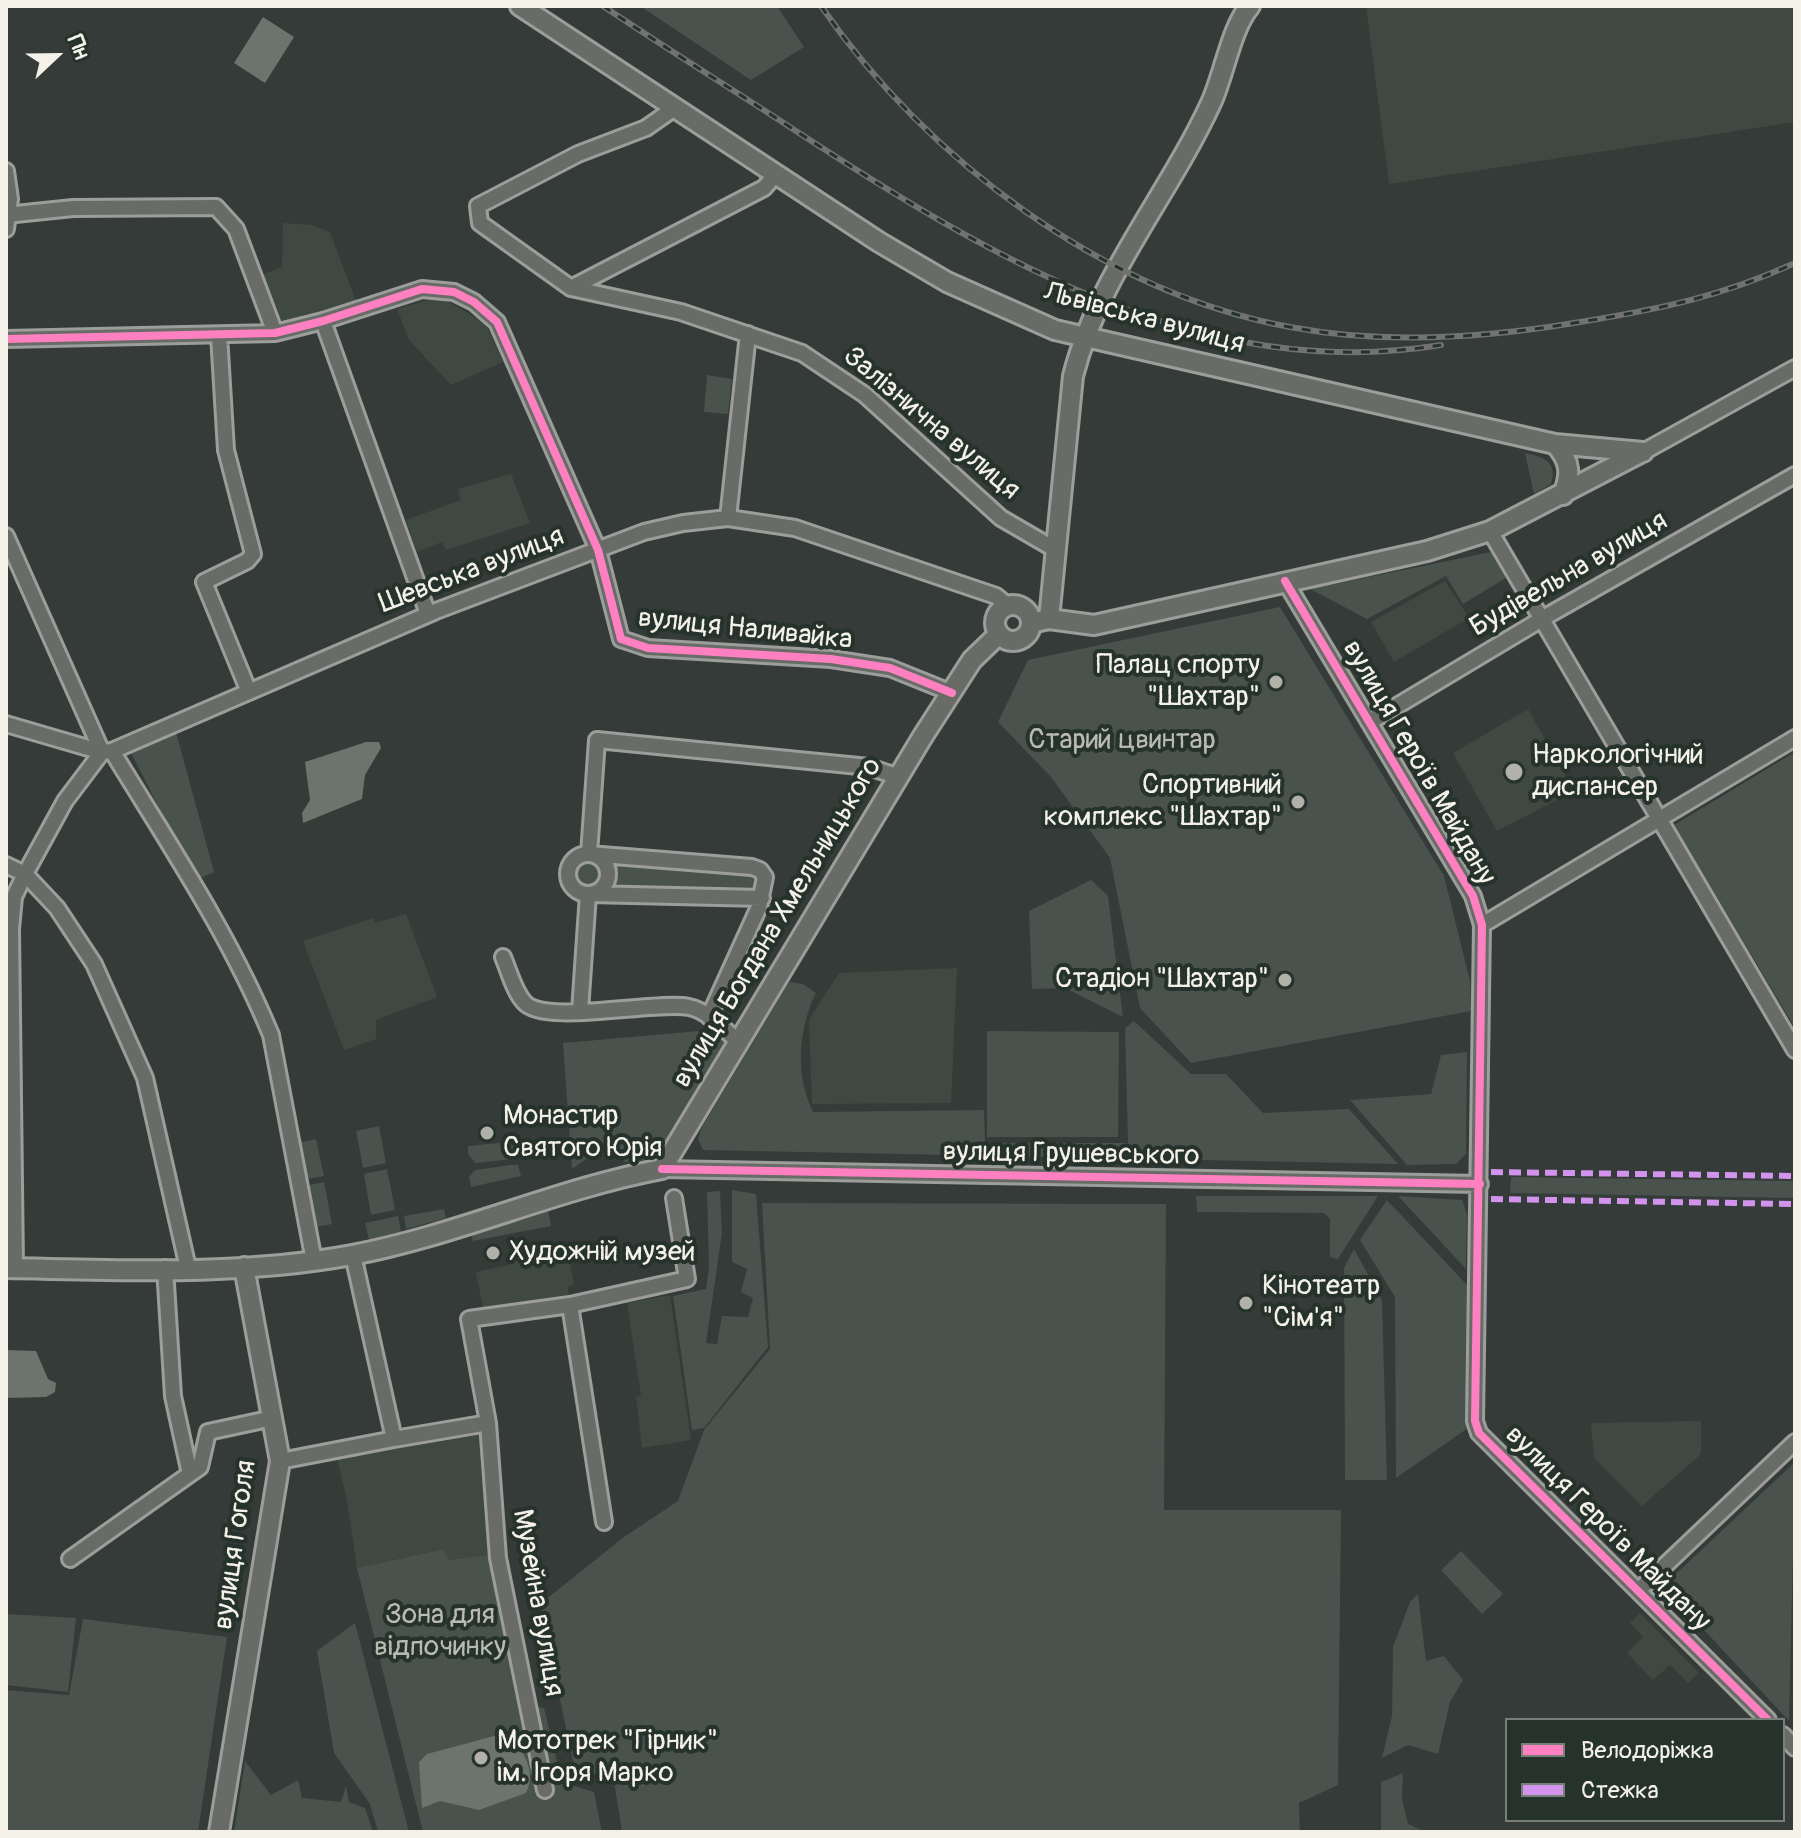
<!DOCTYPE html>
<html>
<head>
<meta charset="utf-8">
<style>
  body { margin:0 }
  #map { position:relative; width:1801px; height:1838px; overflow:hidden; background:#353b38; font-family:Pangolin,sans-serif }
  canvas { display:block }
  .frame { position:absolute; inset:0; border:8px solid #f4f1e8; pointer-events:none }
  .legend { position:absolute; left:1505px; top:1718px; width:280px; height:104px; box-sizing:border-box; background:#26332d; border:2px solid #787f78; margin:0; padding:10px 14px; list-style:none; font-size:24px; color:#f4f1e8 }
  .legend li { display:flex; align-items:center; gap:16px; height:40px }
  .legend b { width:40px; border:2px solid #787f78 }
  .north { position:absolute; left:16px; top:16px; width:80px; height:80px; -webkit-text-stroke:6px #26332d; paint-order:stroke; rotate:68deg; font-size:22px; font-weight:700; line-height:32px; text-align:center; color:#f4f1e8 }
  .north::after { content:''; display:block; margin:auto; width:28px; height:36px; background:#f4f1e8; clip-path:polygon(50% 0,100% 100%,50% 72%,0 100%) }
</style>
</head>
<body>
<div id="map">
<canvas width="1801" height="1838"></canvas>
<div class="frame"></div>
<ul class="legend">
<li><b style="height:10px;background:#ff80c0"></b>Велодоріжка</li>
<li><b style="height:10px;background:#d193ec"></b>Стежка</li>
</ul>
<div class="north">Пн</div>
</div>
<script>
const context = document.querySelector('canvas').getContext('2d');
context.lineJoin = 'round';
function paint(path, color) { context.fillStyle = color; context.fill(path, 'evenodd'); }
function stroke(path, color, width, dash) { context.strokeStyle = color; context.lineWidth = width; context.lineCap = dash ? 'butt' : 'round'; context.setLineDash(dash || []); context.stroke(path); }
function drawText(font, color, halo, rows, align = 'center') {
  context.font = font + ' Pangolin,sans-serif'; context.lineWidth = 8; context.setLineDash([]); context.textBaseline = 'middle'; context.strokeStyle = halo; context.fillStyle = color; for (const [text, x, y, turn = 0] of rows) {
    context.save(); context.translate(x, y); context.rotate((+turn || 0) * Math.PI / 180); context.textAlign = isNaN(turn) ? turn : align; if (halo) context.strokeText(text, 0, 0); context.fillText(text, 0, 0); context.restore();
  }
}
paint(new Path2D(`
  M1366,6H1795V122L1389,184Z
  M283,223L311,225L330,232L356,301L294,323L277,319L259,276L282,267Z
  M434,298L451,303L485,323L503,362L451,385L409,340L397,309Z
  M511,474L530,523L446,550L442,542L417,552L406,520L461,500L458,489Z
  M1445,581L1469,618L1394,662L1371,622Z
  M1528,709L1574,791L1497,831L1453,753Z
  M406,914L437,997L376,1020V1039L344,1050L303,941L373,918L375,923Z
  M957,968L951,1103L812,1104L809,1020L839,973Z
  M568,1251L574,1285L568,1287L569,1299L484,1313L476,1272L509,1265V1261Z
  M670,1295L691,1440L642,1448L636,1397L641,1396L627,1303Z
  M1701,1421V1454L1642,1506L1594,1458L1591,1423Z
  M483,1429L493,1554L449,1560L442,1549L357,1568L347,1500L337,1459Z
  M1640,1613L1699,1673L1688,1683L1670,1665L1653,1680L1627,1653L1643,1637L1630,1623Z`), '#3f4942');
paint(new Path2D(`
  M640,6H777L804,47L751,80Z
  M707,375L732,379L728,414L704,412Z
  M1525,453C1544,457 1558,462 1551,484L1534,494Z
  M1491,552L1506,578L1463,604L1446,576L1367,619L1310,589Z
  M1280,607L1444,876L1470,981L1471,1011L1191,1063L1140,1008L1110,858L1051,777L998,722L1028,660Z
  M176,732L214,872L196,880L131,753Z
  M1795,752V1028L1674,825Z
  M614,859L750,870L760,882L750,892L613,891L610,887V863Z
  M574 874a14 14 0 1 1 28 0a14 14 0 1 1-28 0Z
  M1091,880L1108,896L1123,1017L1065,988L1032,989L1029,911Z
  M789,982L803,984L816,993C798,1029 795,1075 813,1112L984,1110L985,1143H1128L1125,1028L1134,1021L1191,1074H1226L1263,1113L1349,1109L1398,1164L703,1150L698,1139L702,1127Z
  M710,1030L725,1042L666,1143L649,1159L625,1162L616,1151L586,1159L572,1169L563,1043Z
  M987,1031L1119,1032L1118,1137H987Z
  M1467,1052L1466,1154L1456,1164L1407,1165L1350,1100L1431,1094L1441,1055Z
  M379,1126L386,1163L363,1168L356,1131Z
  M316,1139L324,1176L308,1179L301,1142Z
  M519,1141L514,1159L475,1163L468,1154V1146Z
  M511,1165H518L521,1176L471,1187L469,1177L475,1170Z
  M387,1169L395,1210L371,1215L364,1174Z
  M1511,1177L1794,1181L1795,1198L1510,1193Z
  M324,1182L332,1224L317,1227L309,1185Z
  M732,1190L756,1194L768,1347L704,1428L692,1430L673,1296L706,1289L709,1267L707,1192L720,1191L722,1233L706,1343L717,1344L722,1316L748,1317L753,1298L741,1292L747,1269L732,1262Z
  M1196,1196H1378L1338,1259L1330,1257V1219L1324,1213L1197,1212Z
  M1398,1196L1462,1200L1467,1214L1466,1269Z
  M1387,1200L1467,1285L1468,1428L1396,1478L1395,1297L1360,1240Z
  M762,1203L1166,1204L1164,1510H1341L1338,1785L1299,1803L1300,1832H622L614,1781L574,1766L540,1604L624,1537L678,1501L704,1430L770,1349Z
  M444,1209L446,1218L406,1229L404,1216Z
  M548,1209L551,1226L473,1241L471,1234Z
  M398,1216L401,1232L369,1240L365,1223Z
  M1354,1249L1382,1300L1387,1480H1345L1344,1268Z
  M1795,1462V1468L1789,1721L1663,1586Z
  M443,1549L449,1560L493,1554L503,1587L496,1589L520,1705L544,1708L562,1782L594,1792L602,1832H423L357,1568Z
  M1461,1551L1503,1594L1482,1614L1441,1570Z
  M1418,1594L1426,1661L1444,1656L1463,1680L1450,1702L1438,1754L1408,1745L1382,1758L1392,1716L1393,1647L1410,1602Z
  M6,1614L76,1618L68,1692L6,1685Z
  M83,1619L227,1637L198,1832H6V1690L69,1695Z
  M355,1623L409,1832H378L370,1804L334,1753L317,1651Z
  M245,1761L271,1795L298,1780L302,1798L341,1802L346,1786L349,1802L365,1808L373,1832H234Z
  M1403,1773L1402,1799L1408,1824L1426,1832H1381V1782Z`), '#49524c');
paint(new Path2D(`
  M263,17L294,37L265,83L234,63Z
  M366,742H379L381,748L365,775L362,799L303,823L302,813L310,800L305,762Z
  M6,1350L36,1351L48,1379L56,1383L55,1392L46,1397L6,1398Z
  M498,1735C521,1739 538,1771 526,1793L479,1810L440,1801L422,1808L419,1762L427,1754Z`), '#6d736d');
const minor = new Path2D(`
  M676,107L646,128L578,154L478,206L480,223L571,288L681,312L802,353L865,395L1001,518L1056,550
  M6,171L10,199L6,229
  M6,215L73,208L216,207L236,229L275,333
  M571,288L764,188L776,174
  M323,321L428,614
  M219,335L226,450L253,554L247,561L204,582L249,692
  M6,339L275,333L323,321L422,289L454,292L474,302L497,322L598,550L621,639L648,648L831,659L890,668L952,693
  M1643,452L1795,368
  M728,518L748,334
  M1490,531L1795,1050
  M6,536L102,752
  M1285,581L1473,896L1482,925L1475,1421L1479,1433L1768,1720
  M1370,722L1552,613L1795,475
  M6,724L102,752L112,751L436,611L644,532L683,523L728,518L795,528L996,596L1008,606
  M112,751C168,843 230,935 271,1035L314,1261
  M568 874a20 20 0 1 1 40 0a20 20 0 1 1-40 0Z
  M6,865L25,874L57,908L94,964L145,1078L188,1268
  M1482,925L1795,738
  M503,957C509,971 514,991 524,1002C543,1026 658,1000 689,1007C709,1011 725,1031 740,1043
  M580,1011L588,894L762,898
  M709,1017L759,907L765,877L760,870L752,867L589,854L597,740L869,767L899,777
  M662,1169L1480,1184
  M15,1268L11,929L14,897L25,874L65,801L102,752
  M570,1305L604,1522
  M488,1423L498,1558L545,1790
  M394,1439L488,1423L469,1319L570,1305L687,1279L674,1198
  M280,1461L394,1439L353,1255
  M190,1474L200,1467L208,1432L273,1418
  M70,1559L190,1474L173,1396L165,1268
  M1639,1590L1795,1442
  M1783,1735L1795,1748`);
const major = new Path2D(`
  M520,6L879,242L947,282L1055,330L1555,444L1643,452
  M1555,444C1571,461 1571,475 1563,495
  M995 623a18 18 0 1 1 36 0a18 18 0 1 1-36 0Z
  M1049,619L1073,376C1099,275 1168,196 1211,103C1224,75 1231,28 1250,6
  M1031,623L1049,619L1094,625L1427,551L1490,531L1640,453
  M6,1268C120,1270 239,1276 352,1255C458,1235 556,1189 662,1169L923,736L972,660L999,634
  M219,1832L280,1461L244,1267`);
stroke(minor, '#9c9e9b', 20);
stroke(major, '#9c9e9b', 24);
stroke(minor, '#686b66', 14);
stroke(major, '#686b66', 18);
const rail = new Path2D(`
  M603,6C667,49 732,89 796,131C989,257 1201,384 1441,345
  M821,6C927,160 1104,293 1290,327C1385,345 1486,338 1580,322C1660,309 1720,297 1795,263`);
stroke(rail, '#707370', 6);
stroke(rail, '#26332d', 3, [9]);
stroke(new Path2D(`
  M1491,1172L1795,1176
  M1491,1199L1795,1204`), '#d193ec', 6, [12, 6]);
stroke(new Path2D(`
  M6,339L275,333L323,321L422,289L454,292L474,302L497,322L598,550L621,639L648,648L831,659L890,668L952,693
  M1285,581L1473,896L1482,925L1475,1421L1479,1433L1768,1720
  M662,1169L1480,1184`), '#ff80c0', 8);
for (const [x, y, r, color] of [
  [1276,682,8,"#b1b1aa"],
  [1514,772,10,"#b1b1aa"],
  [1298,802,8,"#b1b1aa"],
  [1285,980,8,"#b1b1aa"],
  [487,1133,8,"#b1b1aa"],
  [493,1253,8,"#b1b1aa"],
  [1246,1303,8,"#b1b1aa"],
  [481,1758,8,"#b1b1aa"]
]) { const dot = new Path2D(); dot.arc(x, y, r, 0, 2 * Math.PI); context.fillStyle = color; context.fill(dot); stroke(dot, '#26332d', 3); }
drawText('28px', '#f4f1e8', '#26332d', [
  ["Львівська вулиця",1144,319,15],
  ["Залізнична вулиця",931,424,40],
  ["Шевська вулиця",472,571,-21],
  ["Будівельна вулиця",1569,575,-30],
  ["вулиця Наливайка",745,630,6],
  ["вулиця Героїв Майдану",1418,763,60],
  ["вулиця Богдана Хмельницького",778,923,-59],
  ["вулиця Грушевського",1071,1155,1],
  ["вулиця Героїв Майдану",1607,1529,45],
  ["вулиця Гоголя",236,1545,-82],
  ["Музейна вулиця",537,1603,80]
]);
drawText('28px', '#f4f1e8', '#26332d', [
  ["Палац спорту",1260,666,"right"],
  ["\"Шахтар\"",1260,698,"right"],
  ["Наркологічний",1532,756],
  ["диспансер",1532,788],
  ["Спортивний",1282,786,"right"],
  ["комплекс \"Шахтар\"",1282,818,"right"],
  ["Стадіон \"Шахтар\"",1269,980,"right"],
  ["Монастир",503,1117],
  ["Святого Юрія",503,1149],
  ["Художній музей",509,1253],
  ["Кінотеатр",1262,1287],
  ["\"Сім'я\"",1262,1319],
  ["Мототрек \"Гірник\"",497,1742],
  ["ім. Ігоря Марко",497,1774]
], 'left');
drawText('28px', '#b9bbb2', '#26332d', [
  ["Старий цвинтар",1122,741],
  ["Зона для",440,1616],
  ["відпочинку",440,1648]
]);
</script>
</body>
</html>
